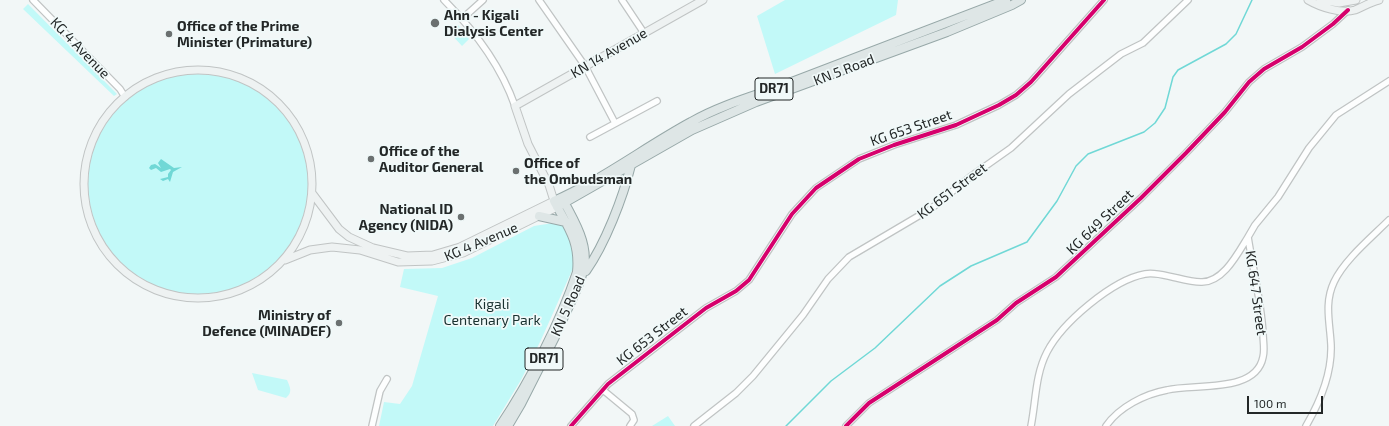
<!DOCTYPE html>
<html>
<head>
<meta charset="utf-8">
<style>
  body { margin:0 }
  #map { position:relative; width:1389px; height:426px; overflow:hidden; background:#f2f7f7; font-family:"Exo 2",sans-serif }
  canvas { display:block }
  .scale { position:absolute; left:1247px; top:396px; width:76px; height:18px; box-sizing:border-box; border:2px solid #232727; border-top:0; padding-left:5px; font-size:12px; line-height:14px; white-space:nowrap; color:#232727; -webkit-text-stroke:3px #f0f9f9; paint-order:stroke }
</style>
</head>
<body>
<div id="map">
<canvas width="1389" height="426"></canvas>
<div class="scale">100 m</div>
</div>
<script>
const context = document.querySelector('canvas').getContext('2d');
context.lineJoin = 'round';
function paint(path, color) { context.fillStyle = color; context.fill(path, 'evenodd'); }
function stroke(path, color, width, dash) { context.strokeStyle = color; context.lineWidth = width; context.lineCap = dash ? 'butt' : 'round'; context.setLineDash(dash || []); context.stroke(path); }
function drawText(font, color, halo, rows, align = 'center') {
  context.font = font + ' "Exo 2",sans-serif'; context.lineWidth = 3.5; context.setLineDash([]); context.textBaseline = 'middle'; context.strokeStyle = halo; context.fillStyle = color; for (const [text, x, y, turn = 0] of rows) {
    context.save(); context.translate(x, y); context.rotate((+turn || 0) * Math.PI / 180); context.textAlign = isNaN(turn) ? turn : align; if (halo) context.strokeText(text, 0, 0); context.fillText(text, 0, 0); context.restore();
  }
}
paint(new Path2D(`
  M785,0H898L896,15L775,74L757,16Z
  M28,4L117,94L114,96L23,9Z
  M458,25L469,39L462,46L450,33Z
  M88 184a110 110 0 1 1 220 0a110 110 0 1 1-220 0Z
  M553,223L564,225L574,247V266L541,340L521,380L493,426H379L384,402L400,404L412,386L438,296L400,287L404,269L442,268L472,258L534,226Z
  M252,373L287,380C290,387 293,392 286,398L258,390Z
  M668,416L675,426H652Z`), '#c2f9f8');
paint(new Path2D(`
  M161,159L174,168L182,167L173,172L170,182L168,179L163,181L160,179L168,177V174L171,170L170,169L161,172L156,168L151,170L149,168L151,165L155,164L161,168L158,163Z`), '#70d8d6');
stroke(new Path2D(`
  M786,426L831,381L875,348L940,286L971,266L1027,242L1057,201L1076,166L1088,154L1144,132L1155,123L1165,108L1173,77L1178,70L1226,44L1236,34L1252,0`), '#70d8d6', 1.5);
const street = new Path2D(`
  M33,0L120,89L125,97
  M444,0C474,30 501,66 515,106
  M539,0L585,66L615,123
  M622,0L644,33
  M463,18L483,0
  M590,137L657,101
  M603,390L632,414L634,420L630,426
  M372,426L380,391L387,379
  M571,426L608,384L706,308L736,291L749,280L792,214L816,188L859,159L894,145L956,125L999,105L1016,95L1031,82L1104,0
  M694,426L736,393L753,376L803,315L828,279L849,257L932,208L970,177L1011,148L1069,94L1121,54L1143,43L1188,0
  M846,426L869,403L997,320L1016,303L1056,277L1141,198L1186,153L1225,112L1249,82L1264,69L1302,47L1333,24L1348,10
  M1031,426C1036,401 1035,375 1047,352C1062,323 1112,280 1145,274C1156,272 1166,276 1177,278C1185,280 1194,282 1201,282C1223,283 1238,253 1248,237
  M1106,426C1119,407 1145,394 1167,390C1194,383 1256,394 1263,357C1265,350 1263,341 1263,333C1261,301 1253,269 1248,237L1255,225L1278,197L1309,148L1336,115L1389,81
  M1306,426C1320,402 1332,374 1331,345C1330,323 1324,303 1334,282C1344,260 1372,237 1389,220`);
const secondary = new Path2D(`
  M1308,0C1320,7 1341,14 1355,10C1363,7 1370,2 1379,0
  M1320,0L1339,3L1356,0
  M84 184a114 114 0 1 1 228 0a114 114 0 1 1-228 0Z
  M312,193L339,229L349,237L373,248L407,256L433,255L460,247L554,201L549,185L528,144L515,106L703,0
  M285,260L310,250L332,247L360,250L398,262L432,261L463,253L557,207`);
const primary = new Path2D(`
  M563,200C594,255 590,263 563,319
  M557,207L692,130L756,102L947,32L1012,5L1021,0
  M539,216L566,222
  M586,271C605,244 623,198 631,165
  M500,426C530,381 560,323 577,272C580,241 568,227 554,201C602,180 645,147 691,122C717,107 747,98 776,88L1006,0
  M508,426L521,404L555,337`);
stroke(street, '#c0c4c4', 8);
stroke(secondary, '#c0c4c4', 9);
stroke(primary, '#97a8a8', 10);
stroke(street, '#fdfefe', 5.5);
stroke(secondary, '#eef2f2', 7);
stroke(primary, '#dee6e6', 8);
stroke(new Path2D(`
  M571,426L608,384L706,308L736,291L749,280L792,214L816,188L859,159L894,145L956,125L999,105L1016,95L1031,82L1104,0
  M846,426L869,403L997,320L1016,303L1056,277L1141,198L1186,153L1225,112L1249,82L1264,69L1302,47L1333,24L1348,10`), '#d6006c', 4);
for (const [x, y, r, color] of [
  [435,23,5,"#6b7070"],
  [169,34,4,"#6b7070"],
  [371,159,4,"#6b7070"],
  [516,171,4,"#6b7070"],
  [461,217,4,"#6b7070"],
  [339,323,4,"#6b7070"]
]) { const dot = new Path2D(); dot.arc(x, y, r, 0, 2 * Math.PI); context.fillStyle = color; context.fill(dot); stroke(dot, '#f0f9f9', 1.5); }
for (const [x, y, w] of [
  [774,89,38],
  [544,359,38]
]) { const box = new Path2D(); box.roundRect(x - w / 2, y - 11, w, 22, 3); context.fillStyle = '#f0f9f9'; context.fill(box); stroke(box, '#232727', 1); }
drawText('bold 13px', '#232727', null, [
  ["DR71",774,89],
  ["DR71",544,359]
]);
drawText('bold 14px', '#232727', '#f0f9f9', [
  ["Ahn - Kigali",444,15],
  ["Dialysis Center",444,31],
  ["Office of the Prime",177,26],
  ["Minister (Primature)",177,42],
  ["Office of the",379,151],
  ["Auditor General",379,167],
  ["Office of",524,163],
  ["the Ombudsman",524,179],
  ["National ID",453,209,"right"],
  ["Agency (NIDA)",453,225,"right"],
  ["Ministry of",331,315,"right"],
  ["Defence (MINADEF)",331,331,"right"]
], 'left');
drawText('14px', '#232727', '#f0f9f9', [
  ["KG 4 Avenue",80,48,46],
  ["KN 14 Avenue",609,53,-30],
  ["KN 5 Road",844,70,-21],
  ["KG 653 Street",911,128,-19],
  ["KG 651 Street",952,191,-37],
  ["KG 649 Street",1100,222,-44],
  ["KG 4 Avenue",481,242,-23],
  ["KG 647 Street",1256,293,82],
  ["KN 5 Road",568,306,-66],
  ["KG 653 Street",652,336,-38]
]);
drawText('14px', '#18302f', '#f0f9f9', [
  ["Kigali",492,304],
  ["Centenary Park",492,320]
]);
</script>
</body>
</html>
